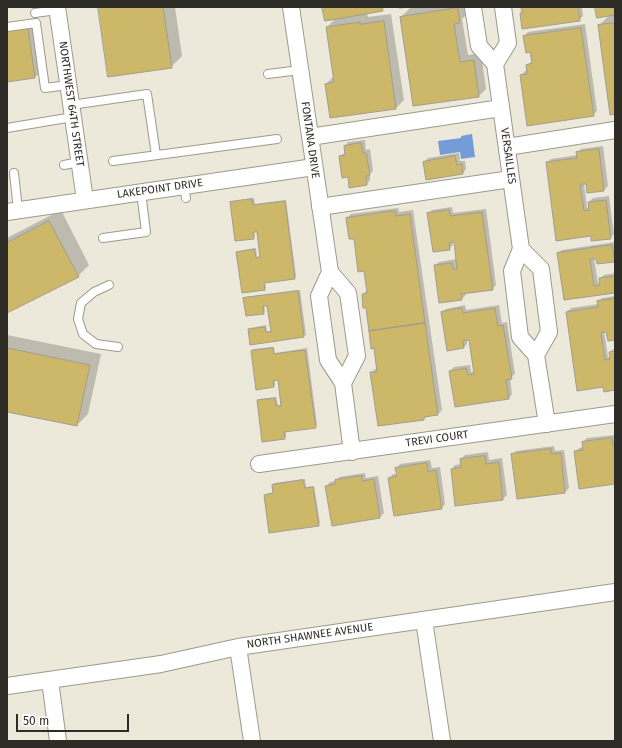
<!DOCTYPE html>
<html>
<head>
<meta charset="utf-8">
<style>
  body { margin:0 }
  #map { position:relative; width:622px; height:748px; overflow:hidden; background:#ede9da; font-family:"Fira Sans",sans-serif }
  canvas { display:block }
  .frame { position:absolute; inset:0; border:8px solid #2e2c27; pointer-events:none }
  .scale { position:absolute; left:16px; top:714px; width:113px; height:18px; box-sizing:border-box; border:2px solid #2e2c27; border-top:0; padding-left:5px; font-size:12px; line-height:14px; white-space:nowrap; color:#2e2c27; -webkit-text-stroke:3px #fff; paint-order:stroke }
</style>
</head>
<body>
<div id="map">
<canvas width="622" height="748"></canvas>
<div class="frame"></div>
<div class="scale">50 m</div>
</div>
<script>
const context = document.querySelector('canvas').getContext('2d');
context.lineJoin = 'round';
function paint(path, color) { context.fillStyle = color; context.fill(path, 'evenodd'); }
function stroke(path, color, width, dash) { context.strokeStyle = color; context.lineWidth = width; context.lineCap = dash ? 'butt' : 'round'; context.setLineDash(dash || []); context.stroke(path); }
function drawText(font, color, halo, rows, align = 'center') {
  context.font = font + ' "Fira Sans",sans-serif'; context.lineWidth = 4; context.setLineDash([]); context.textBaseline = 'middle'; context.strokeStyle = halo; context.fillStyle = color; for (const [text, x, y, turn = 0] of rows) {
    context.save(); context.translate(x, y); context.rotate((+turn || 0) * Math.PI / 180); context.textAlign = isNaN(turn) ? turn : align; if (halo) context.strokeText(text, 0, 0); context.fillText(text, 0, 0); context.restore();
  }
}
paint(new Path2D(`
  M472,134L475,157L461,159L460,152L440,155L438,141L461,138V136Z`), '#749cd9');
paint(new Path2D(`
  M99,7H175L182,56L171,67Z
  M323,7H385L382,10L367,13L368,17L391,14L404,100L396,108L331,117L326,84L334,76L327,27L336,18Z
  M399,7H466L467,14L462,19L468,55L481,53L486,89L479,96L401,17L411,7L399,9Z
  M522,7H582L583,16L579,20L521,13L523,12Z
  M596,7H615V113L599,25L609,16Z
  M34,22L41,72L35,77L7,81V26Z
  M585,24L597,111L593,115L521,75L525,71H528L527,65L533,61L531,51L524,36L528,32Z
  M365,140L366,150L370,149L373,171L370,174V180L367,184L349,175L340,156L346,152L345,146L348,142Z
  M603,146L608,186L604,190L587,192L586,183H584L587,208H590L589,202L593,198L609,196L614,234L610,238L592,235L547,163L551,159L578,155L577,153L581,149Z
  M459,153L460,161H465L466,169L463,173L424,162L428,158Z
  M254,198L255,204L286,200L296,276L294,278L265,282L266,288L264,289L237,252L239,251L256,248L257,257L261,256L258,231H254L255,236L253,238L231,202L233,201Z
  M452,207L453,213L486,209L496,285L492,289L465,293L466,295L462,299L435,265L439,262L457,259L455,241H452L453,245L449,249L428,214L432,210Z
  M398,208L399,212L413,210L442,410L438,414L428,415L424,419L371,373L375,369H378L367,307L363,294L368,290L365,270L347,218L351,214Z
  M61,210L89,265L78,276L7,312V238Z
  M615,242L614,261L594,258L598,283L600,282V279L604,275L615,273V292L565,299L558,253L562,250Z
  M300,290L306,335L304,336L251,343L249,329L250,328L266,325L267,331H272L268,305H264L265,311L263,313L244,299L246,297Z
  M615,296V339L607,331H604L608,357H611L610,352L615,348V389L604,386L567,312L571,308L599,304L598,302L602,298Z
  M465,305L466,310L499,305L502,323L507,322L515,374L510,378L512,394L509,398L450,371L454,367L470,365L471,372H475L469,339H467V344L464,347L442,312L446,309Z
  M7,335L101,354L88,414L77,425L7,411Z
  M274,347L275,353L307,348L317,425L315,427L286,430V436L285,438L263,441L258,401L259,399L276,397L278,405H282L278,379L275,380V385L274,386L252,351L253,349Z
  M615,435V483L575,452L579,448L584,447L583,442L587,438Z
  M554,446L555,451L564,450L569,488L565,492L512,455L516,451Z
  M488,452L489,460L502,458L507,495L503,499L456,505L452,469L455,465L462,464L461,459L465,455Z
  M430,460L432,468L440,467L445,504L442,508L389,478L393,474H397V468L400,464Z
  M365,473L366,478L378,476L384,513L380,517L327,486L330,482L336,481L339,477Z
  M305,479L306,487L314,486L320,523L318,525L265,495L266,494L274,492L273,485L274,483Z`), '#0003');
const building = new Path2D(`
  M98,7H163L172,68L108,77Z
  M322,7H382L383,11L325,21Z
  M521,7H578L580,21L522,29L520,13H522Z
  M595,7H615V15L597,18Z
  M458,8L460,23L454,24L460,62L474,60L479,97L413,106L400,17Z
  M384,21L396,109L330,118L325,84L334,82L326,27L360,22V24Z
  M612,23H615V114L610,115L598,25Z
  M28,28L35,78L7,82V31Z
  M581,28L594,116L527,126L520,75L527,74L526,65L532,63L530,52L526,53L523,36Z
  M361,143L363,153H366L370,175L366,176L367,185L349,188L348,177L342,178L339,156L345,155L344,146Z
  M599,149L604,191L587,193L586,184H580L584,211L589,210L588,202L606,200L611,239L591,241V236L556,241L546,162L577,158L576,152Z
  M455,156L457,165L462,164L463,174L426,180L423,162Z
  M252,199L253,205L285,201L295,279L264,283L265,290L242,293L236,252L254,249L256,258L260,257L257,232H253L254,239L235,241L230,202Z
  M449,210L450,216L482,212L493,290L461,294L462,300L439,303L434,265L452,263L453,269H457L454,242L449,243L450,250L433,252L427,213Z
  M395,211L396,216L410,214L425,323L369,331L366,308H363L362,294L367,293L364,271L358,272L354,239H349L346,218Z
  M49,221L79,277L7,313V243Z
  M612,245L615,262L597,264L596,259H590L594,286L600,285L599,278L615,276V293L564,300L557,253Z
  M298,291L304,337L250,345L248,329L265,327L266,332H271L267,306H263L264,314L246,316L243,298Z
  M615,299V340L608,341L606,332L601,333L605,360L610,359L609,352L615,351V390L604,392L603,387L577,391L566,312L598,307L597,301Z
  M462,308L463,313L495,308L498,326L503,325L512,379L506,380L509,399L455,407L449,371L466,368L468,375L474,374L469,340L463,341L464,348L447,351L441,312Z
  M425,323L438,415L424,417V420L378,426L370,372H377L374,348L371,349L369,331Z
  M7,348L90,365L77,426L7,412Z
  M273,348L274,354L305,350L316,428L284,432L285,439L262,442L257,400L275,398L276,406H281L278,380L273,381L274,387L256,390L251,351Z
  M612,438L613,446H615V484L579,489L574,451L583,450L582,442Z
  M551,449V454L561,453L565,493L517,499L511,454Z
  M485,456L486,464L499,462L503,500L455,506L451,469L461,467L460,459Z
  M427,463L428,472L436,470L442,509L394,516L388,478L397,476L395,468Z
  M362,476V481L374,479L380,518L332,526L325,486L335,484V480Z
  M303,480L305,488L313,487L319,526L269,533L264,495L273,493L272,485Z`);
paint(building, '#cdb86a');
stroke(building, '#a09d8f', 1);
const lane = new Path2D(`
  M35,13L57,10
  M7,27L36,23L45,88L68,85
  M268,74L300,70
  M71,105L147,94L156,155
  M7,128L73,117
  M113,161L277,139
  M64,165L79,162
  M14,173L18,210
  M184,186L186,198
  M103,238L146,232L141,192
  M109,285L94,292L81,303L78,319L83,334L96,344L118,347`);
const street = new Path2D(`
  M57,7L85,200
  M291,7L330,272L319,296L328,360L343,383L352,452
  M473,7L479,46L495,64L521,249L512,271L520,337L536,355L547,424
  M495,64L508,43L503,7
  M310,137L501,108
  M507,147L615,130
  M320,207L511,179
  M7,212L314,167
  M521,249L541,269L549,332L536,355
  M330,272L348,293L357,356L343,383
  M259,464L615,414
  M424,620L442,741
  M238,647L252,741
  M50,680L58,741
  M7,686L161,664L238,647L615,592`);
stroke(lane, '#9d998b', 10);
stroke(street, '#9d998b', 18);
stroke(lane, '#fff', 8);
stroke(street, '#fff', 16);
drawText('11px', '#2e2c27', '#fff', [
  ["NORTHWEST 64TH STREET",71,104,82],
  ["FONTANA DRIVE",310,140,82],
  ["VERSAILLES",508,156,82],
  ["LAKEPOINT DRIVE",160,189,-8],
  ["TREVI COURT",437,439,-8],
  ["NORTH SHAWNEE AVENUE",310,636,-8]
]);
</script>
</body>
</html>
